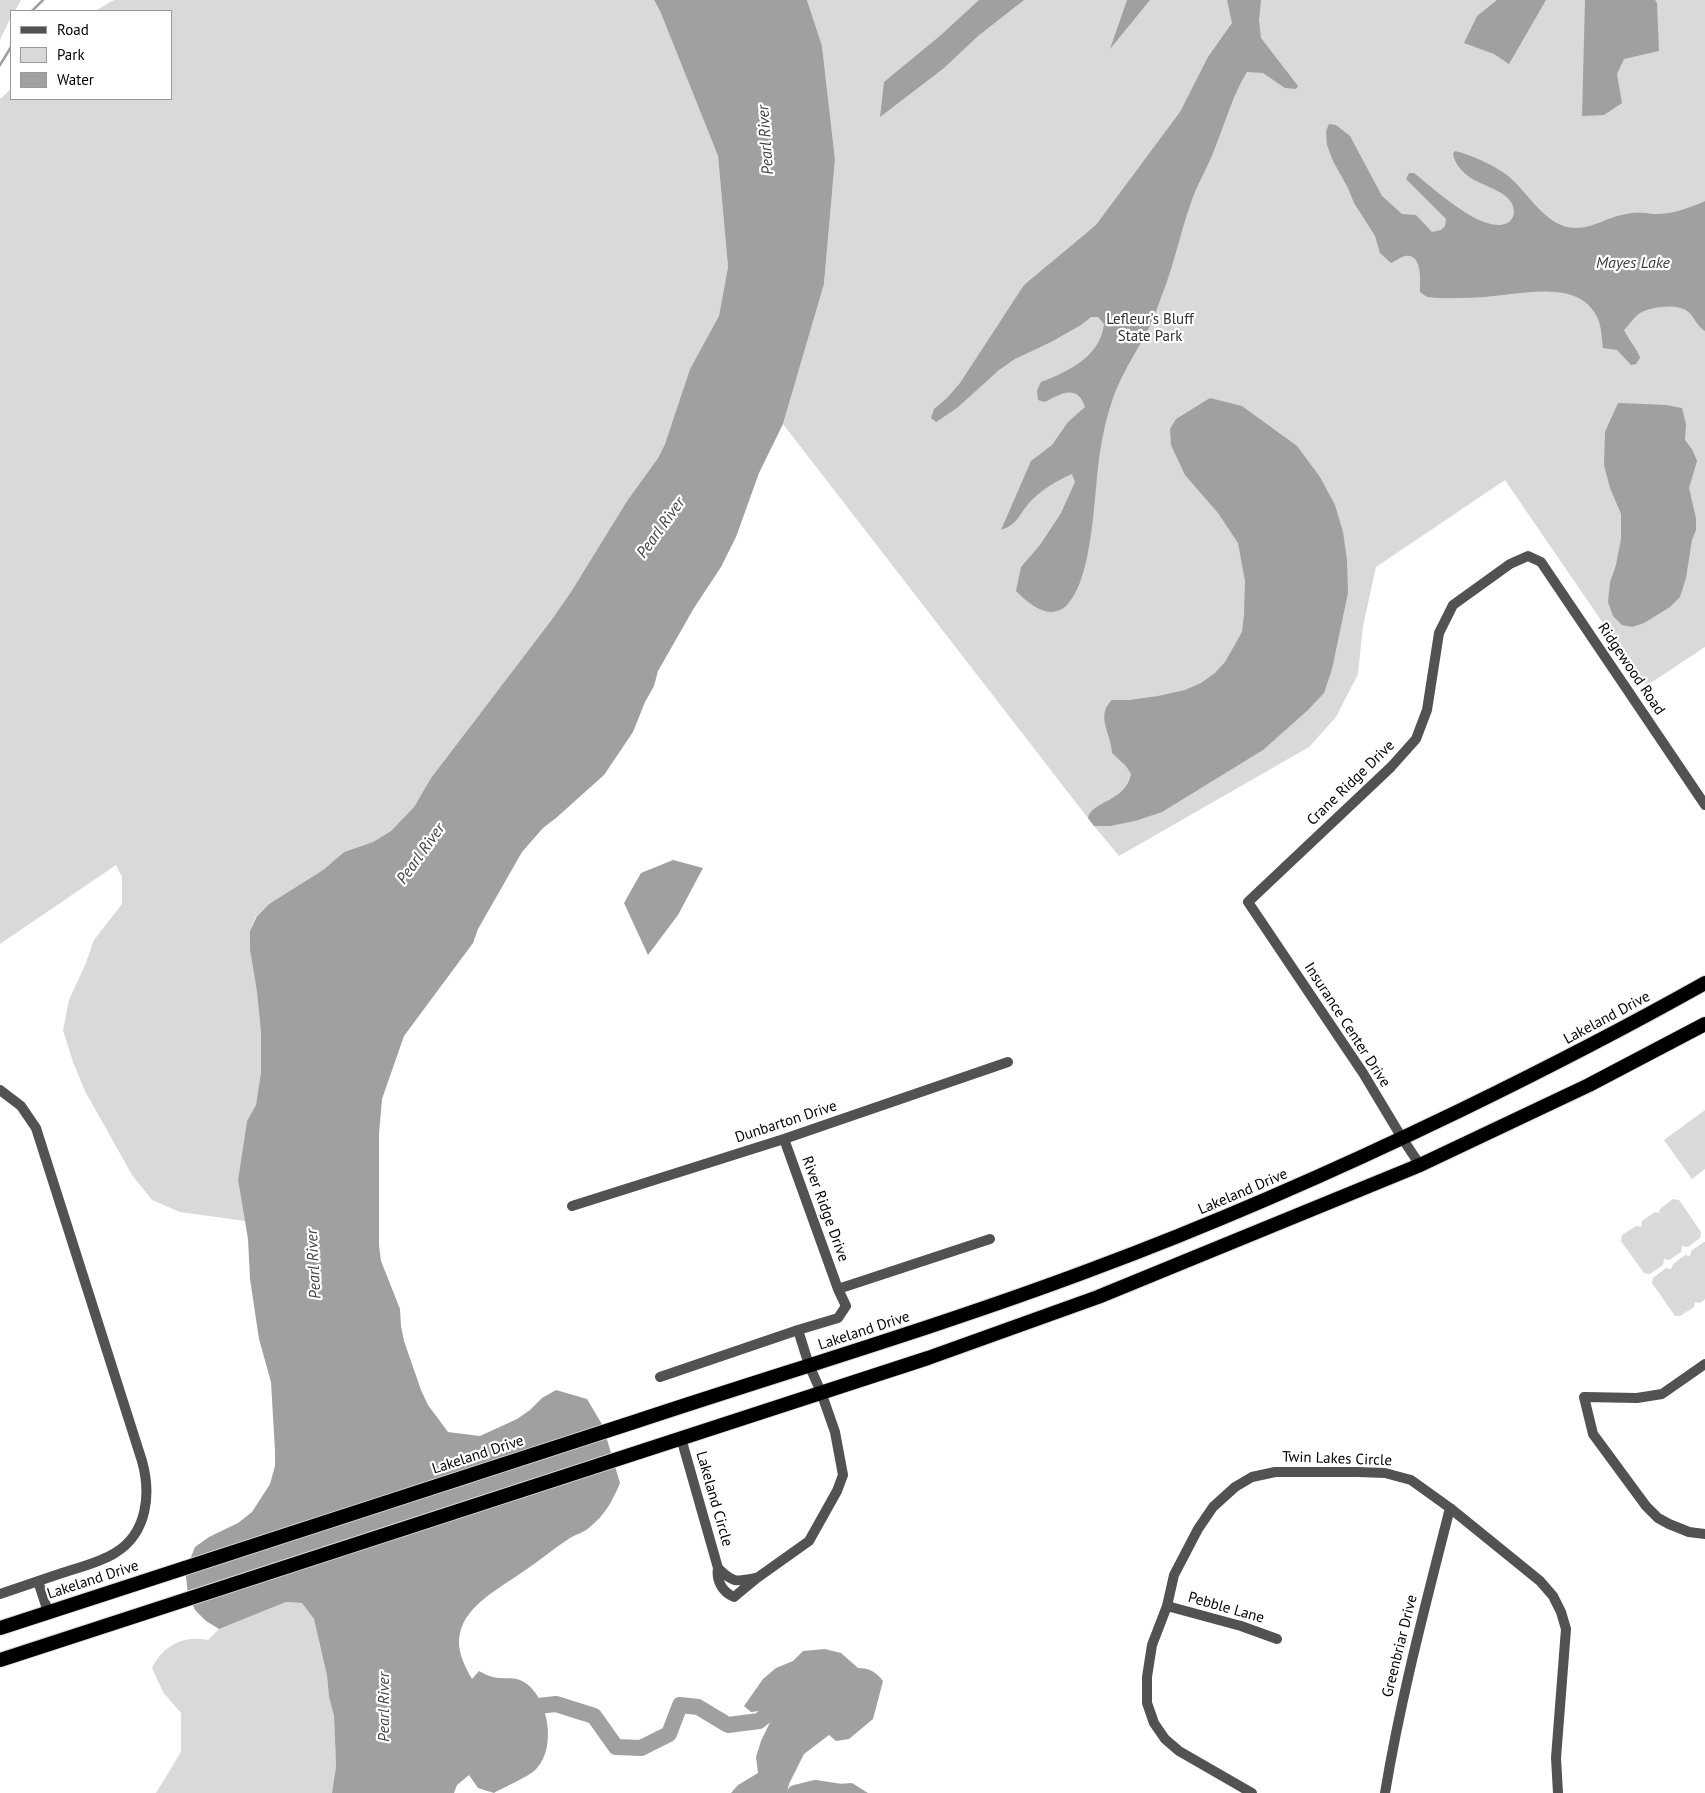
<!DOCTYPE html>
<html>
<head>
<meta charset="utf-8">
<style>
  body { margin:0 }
  #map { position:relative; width:1705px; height:1793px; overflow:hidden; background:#fff; font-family:"PT Sans",sans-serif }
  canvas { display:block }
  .legend { position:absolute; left:10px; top:10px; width:162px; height:90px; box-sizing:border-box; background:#fff; border:1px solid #999; margin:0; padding:6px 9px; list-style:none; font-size:15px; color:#000 }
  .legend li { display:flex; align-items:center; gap:10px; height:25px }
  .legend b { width:25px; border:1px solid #999 }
</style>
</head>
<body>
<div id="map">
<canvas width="1705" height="1793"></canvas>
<ul class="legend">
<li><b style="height:6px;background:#525252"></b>Road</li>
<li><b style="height:14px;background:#d9d9d9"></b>Park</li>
<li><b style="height:14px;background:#a0a0a0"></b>Water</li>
</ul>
</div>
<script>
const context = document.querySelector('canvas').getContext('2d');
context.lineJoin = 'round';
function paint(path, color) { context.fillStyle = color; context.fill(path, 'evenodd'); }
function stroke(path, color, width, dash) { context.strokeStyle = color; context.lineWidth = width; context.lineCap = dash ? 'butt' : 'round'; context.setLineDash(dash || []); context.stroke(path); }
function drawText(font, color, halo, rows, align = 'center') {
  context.font = font + ' "PT Sans",sans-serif'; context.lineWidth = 4.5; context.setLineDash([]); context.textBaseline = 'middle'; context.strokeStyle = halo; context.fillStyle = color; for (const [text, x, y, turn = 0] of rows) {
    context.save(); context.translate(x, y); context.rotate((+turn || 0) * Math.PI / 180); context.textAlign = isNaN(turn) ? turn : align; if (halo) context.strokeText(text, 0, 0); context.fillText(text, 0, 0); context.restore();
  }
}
paint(new Path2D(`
  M0,0H21L15,11H11V17L0,40Z
  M114,0H654L660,11L718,156L728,267L719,317L690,369L665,444L658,458L627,501L571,592L550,622L431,778L414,807L391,831L373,842L344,852L323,870L269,904L256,916L250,931V950L257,992L261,1033V1072L256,1105L247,1121L238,1180L245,1221L180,1212L152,1200L132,1175L85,1091L73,1062L63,1030L69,1000L85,965L94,940L122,904V877L116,865L0,944V99L11,89V99H171V11H95Z
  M807,0H1705V647L1646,686L1505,480L1376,567L1363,626L1358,674L1336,717L1309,747L1119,856L1094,826L783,424L824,284L835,159L822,46Z
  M1705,1110V1169L1692,1179L1664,1140Z
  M1673,1199L1679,1200L1701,1232L1700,1238L1688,1247L1682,1246L1681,1252L1669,1260L1664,1259L1663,1265L1650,1274L1644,1273L1621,1241L1622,1235L1636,1226L1641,1227L1642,1221L1655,1212L1659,1213L1660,1209Z
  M1704,1242H1705V1299L1700,1303L1695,1302L1694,1307L1680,1316H1675L1652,1283L1653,1278L1666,1268L1671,1269L1673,1264L1685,1255L1690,1256L1691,1251Z
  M286,1602L302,1603L314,1619L327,1676L329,1697L334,1716L336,1766L332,1793H156L181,1752V1713L163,1692L152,1668C163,1646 183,1635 208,1640L219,1629Z`), '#d9d9d9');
paint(new Path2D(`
  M654,0H807L822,46L835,159L824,284L783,424L759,473L736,537L721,567L694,608L658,671L654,686L645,702L633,732L604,775L556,818L543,828L522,852L478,929L473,943L404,1036L382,1099L379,1134V1245L381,1261L400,1309L401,1326L404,1341L421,1390L428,1405L448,1432L480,1436L517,1419L530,1410L542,1398L556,1390L587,1399L603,1426L620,1483C613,1500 605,1515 590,1527C585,1532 577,1534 570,1538C553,1549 538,1562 521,1573C500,1588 466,1605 460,1633C456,1649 464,1665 472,1679L479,1671C483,1673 488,1676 493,1677C505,1680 515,1675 527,1684C549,1701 556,1747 537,1768C531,1776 504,1787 494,1793L478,1788L469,1775L457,1785L454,1793H332L336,1766L334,1716L329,1697L327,1676L314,1619L302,1603L286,1602L219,1629L206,1621L195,1610L188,1594L186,1577L189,1562L195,1547L209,1537L238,1523L252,1512L270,1484L275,1466V1451L271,1382L259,1339L250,1279L248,1239L238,1180L247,1121L256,1105L261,1072V1033L257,992L250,950V931L257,916L269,904L323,870L344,852L373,842L391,831L414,807L431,778L550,622L571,592L627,501L658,458L665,444L690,369L719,316L728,267L718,156L660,11Z
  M979,0H1024L978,36L944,68L880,117L884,82L941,35Z
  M1127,0H1150L1110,49Z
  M1227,0H1261L1259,21L1261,38L1298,86L1296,89L1285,88L1263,73L1247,72C1233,94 1226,121 1216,145C1210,163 1200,179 1193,197C1182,226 1176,257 1165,287C1159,303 1153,321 1145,336C1137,350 1128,364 1121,379C1109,404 1103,431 1099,459C1094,496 1093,578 1067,605C1050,622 1029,604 1016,591L1021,567L1040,545L1061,513L1075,482L1072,474C1056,481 1041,490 1029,503C1018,516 1018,524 1001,530L1031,461L1052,445L1068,422L1085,407C1078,384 1061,393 1045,402L1038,400L1037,390L1041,382C1069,371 1100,357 1104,324L1098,317H1091L1081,325L1051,342L1015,359L999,370L957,408L936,422L931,418L934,409L947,398L960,383L1024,285L1096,225L1180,112L1208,57L1232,23Z
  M1497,0H1546L1509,64L1494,54L1464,43L1477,16Z
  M1585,0H1655L1657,3L1659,51L1624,59L1617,74L1622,103L1604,115L1582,116Z
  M1329,124L1336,125L1350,136L1382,196L1402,214L1416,215L1432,232L1441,230L1445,226L1446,219L1406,179L1409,173H1414C1432,187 1486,238 1509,222C1512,219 1514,216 1514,212C1514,192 1484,187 1471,178C1462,172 1455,164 1453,154L1455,151C1472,155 1493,165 1507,175C1528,192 1545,227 1575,228C1595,228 1609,216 1627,214C1636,212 1644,213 1653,214C1670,215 1690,208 1705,201V331C1696,326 1694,315 1687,311C1676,303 1651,307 1640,313C1634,317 1629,325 1624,330C1628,339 1638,350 1640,358L1636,364L1631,365L1617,350L1603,348C1601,333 1602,320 1591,308C1570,281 1515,295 1485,297C1465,298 1446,299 1427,297L1420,292C1420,282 1423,253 1405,256C1401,257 1395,261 1391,263L1380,253L1375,236L1354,203L1348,188L1333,161L1327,145L1326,131Z
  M1210,398L1242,406L1297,446L1320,477L1335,505L1343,532L1347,560L1348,593L1332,669L1324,693L1308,710L1263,750L1162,812L1135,821L1110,826H1094L1088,818C1091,801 1126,802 1131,774L1126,766L1112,753C1111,733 1095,716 1112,700H1129L1158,696L1185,690L1201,683L1215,673L1225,662L1242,632L1244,615L1245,581L1238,543L1218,513L1185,475L1171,445L1170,429L1176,419Z
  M1618,403L1666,405L1682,408L1686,424L1685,440L1692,449L1697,461L1689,488L1696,518V530L1692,540L1686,578L1680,597L1670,607L1644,623L1632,627L1622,625L1613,616L1608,602L1610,582L1616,565L1621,539V514L1610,488L1604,465L1605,432Z
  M673,860L703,868L678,915L648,955L624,903L641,873Z
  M825,1649L841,1653L858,1668C870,1668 876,1672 883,1681L873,1719L849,1739L836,1741L829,1735L804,1754L789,1784L787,1793H731L738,1785L758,1773L756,1757L761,1741L774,1714L769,1710L751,1712L744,1706L763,1679L776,1668L793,1661L803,1651Z
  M852,1783L868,1793H824L838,1784Z`), '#a0a0a0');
stroke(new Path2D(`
  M32,11L43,0
  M0,65L11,47`), '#a0a0a0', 2.5);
stroke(new Path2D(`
  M520,1708L556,1704L594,1716L616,1747L641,1748L669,1734L680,1705L698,1707L728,1725L759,1721L785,1700L787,1696
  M795,1793L815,1788L847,1793`), '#a0a0a0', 16);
const highway = new Path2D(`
  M0,1628C212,1559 425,1490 637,1421C788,1371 941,1326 1090,1270C1217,1223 1339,1169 1461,1110C1543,1070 1625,1028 1705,983
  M0,1660L928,1358L1098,1297L1420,1165L1589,1085L1705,1024`);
stroke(highway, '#dbdbdb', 16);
stroke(new Path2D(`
  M0,1090L21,1106L36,1128L142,1461C151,1493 148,1533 115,1553C99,1563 80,1567 62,1573C41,1580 21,1587 0,1594
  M784,1139L838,1289
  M1420,1165L1402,1138L1363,1073L1248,902L1391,767L1416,739L1427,710L1439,633L1453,605L1510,564L1528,556L1541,562L1705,805
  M572,1206L784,1139L1008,1062
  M1705,1364L1662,1394L1637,1398L1584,1397L1593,1434L1646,1506L1658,1518L1669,1524L1689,1532L1705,1534
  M660,1377L798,1330L838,1318L846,1306L838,1289L990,1239
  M681,1438L718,1568C716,1580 722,1592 734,1597L757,1578L809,1541L837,1491L843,1475L835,1432L821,1392L809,1365L798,1330
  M718,1568C733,1583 736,1582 756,1578
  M38,1581L48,1612
  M1167,1606L1241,1626L1277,1639
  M1252,1793L1179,1751L1165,1739L1154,1723L1147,1703V1677L1152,1645L1167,1606L1174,1575L1198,1529L1213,1507L1235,1487L1252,1477L1275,1472H1358L1385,1473L1411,1480L1450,1508L1540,1581L1553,1596L1561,1612L1566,1629L1556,1758L1558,1793
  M1385,1793C1401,1696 1426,1603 1450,1508`), '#525252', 10);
stroke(highway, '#000', 14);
drawText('15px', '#303030', '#fff', [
  ["Lefleur's Bluff",1150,320],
  ["State Park",1150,337]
]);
drawText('15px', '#000', '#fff', [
  ["Ridgewood Road",1631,669,56],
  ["Crane Ridge Drive",1351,783,-44],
  ["Lakeland Drive",1607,1018,-28],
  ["Insurance Center Drive",1347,1025,57],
  ["Dunbarton Drive",786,1122,-18],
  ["Lakeland Drive",1243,1192,-23],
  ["River Ridge Drive",825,1209,70],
  ["Lakeland Drive",864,1331,-18],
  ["Lakeland Drive",478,1455,-18],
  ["Twin Lakes Circle",1337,1459,2],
  ["Lakeland Circle",714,1499,74],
  ["Lakeland Drive",93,1580,-18],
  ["Pebble Lane",1226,1608,16],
  ["Greenbriar Drive",1400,1646,-76]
]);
drawText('italic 16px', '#414141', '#fff', [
  ["Pearl River",766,140,-94],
  ["Mayes Lake",1633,263],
  ["Pearl River",661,528,-54],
  ["Pearl River",421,854,-54],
  ["Pearl River",314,1264,-93],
  ["Pearl River",384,1707,-90]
]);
</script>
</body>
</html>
